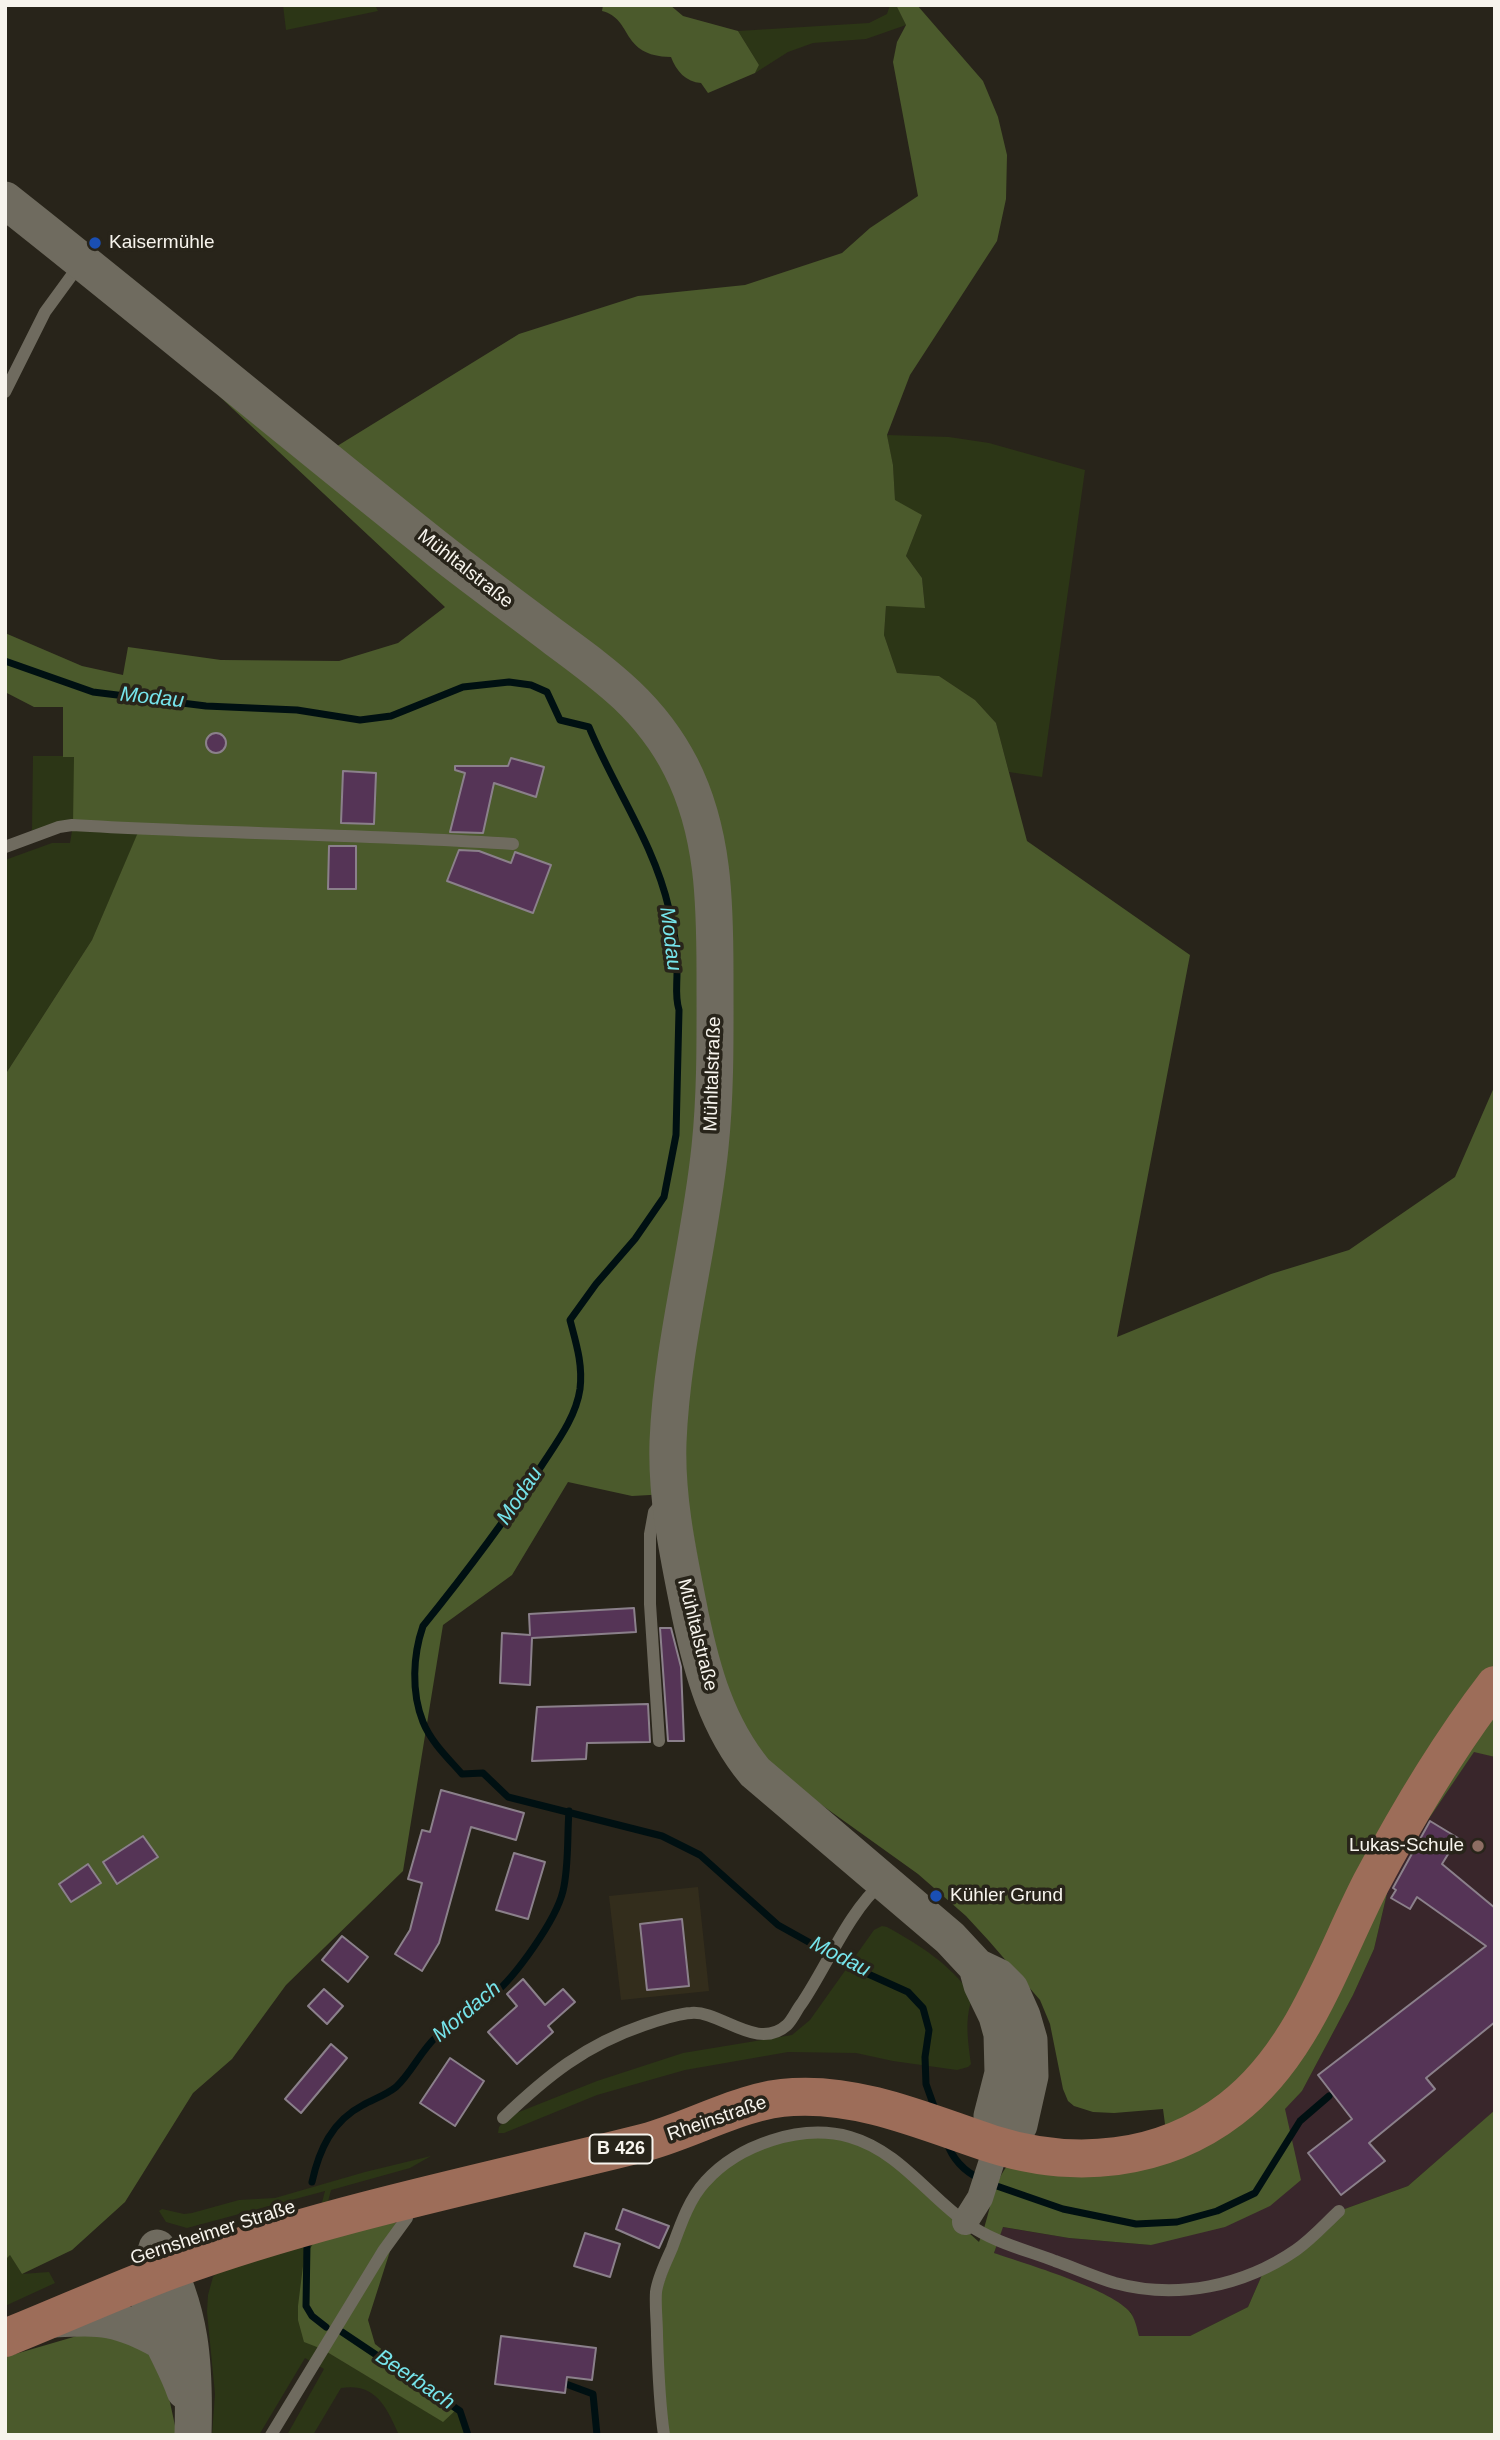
<!DOCTYPE html>
<html>
<head>
<meta charset="utf-8">
<style>
  body { margin:0 }
  #map { position:relative; width:1500px; height:2440px; overflow:hidden; background:#28241a; font-family:Helvetica,sans-serif }
  canvas { display:block }
  .frame { position:absolute; inset:0; border:7px solid #f7f4ed; pointer-events:none }
</style>
</head>
<body>
<div id="map">
<canvas width="1500" height="2440"></canvas>
<div class="frame"></div>
</div>
<script>
const context = document.querySelector('canvas').getContext('2d');
context.lineJoin = 'round';
function paint(path, color) { context.fillStyle = color; context.fill(path, 'evenodd'); }
function stroke(path, color, width, dash) { context.strokeStyle = color; context.lineWidth = width; context.lineCap = dash ? 'butt' : 'round'; context.setLineDash(dash || []); context.stroke(path); }
function drawText(font, color, halo, rows, align = 'center') {
  context.font = font + ' Helvetica,sans-serif'; context.lineWidth = 7; context.setLineDash([]); context.textBaseline = 'middle'; context.strokeStyle = halo; context.fillStyle = color; for (const [text, x, y, turn = 0] of rows) {
    context.save(); context.translate(x, y); context.rotate((+turn || 0) * Math.PI / 180); context.textAlign = isNaN(turn) ? turn : align; if (halo) context.strokeText(text, 0, 0); context.fillText(text, 0, 0); context.restore();
  }
}
paint(new Path2D(`
  M1474,1751L1495,1757V2110L1492,2113L1408,2186L1339,2211L1265,2268L1248,2307L1190,2336L1139,2337L1131,2312L994,2253L1002,2227L1069,2238L1151,2245L1302,2091L1353,1995L1374,1949L1389,1885L1428,1820Z`), '#39262b');
paint(new Path2D(`
  M698,1887L709,1991L621,2000L609,1896Z`), '#332d1c');
paint(new Path2D(`
  M283,5H375L378,11L286,30Z
  M890,5H896L906,25L866,39L813,43L788,52L755,73L759,65L738,31L869,23L887,14Z
  M887,435L949,437L989,443L1085,470L1042,777L1009,772L996,723L975,700L939,676L897,673L884,635L886,606L925,607L922,578L906,556L922,515L895,501L893,465Z
  M63,707L140,829L92,940L5,1075V860L52,843H70L73,825L32,830L33,756H63Z
  M882,1926L887,1927C924,1948 947,1962 973,1996C964,2019 968,2040 971,2064L968,2067L957,2070L893,2061L856,2053L788,2052L685,2070L597,2095L504,2133H498L499,2127L509,2116L597,2081L683,2053L792,2035L810,2020L874,1930Z
  M431,2156L410,2168L331,2190L320,2233L322,2349L442,2421L457,2409L461,2416L466,2435H399C387,2408 376,2382 341,2388L313,2435H287L324,2369L305,2358L259,2435H212L215,2394L207,2312L208,2295L213,2277L223,2265L314,2233L325,2191L187,2228L166,2222L159,2211L162,2209L184,2214L192,2213L239,2200L275,2198L365,2172Z
  M10,2254L22,2274L49,2272L55,2283L5,2306V2260Z`), '#2c3616');
paint(new Path2D(`
  M603,5H670L683,16L738,31L759,65L755,73L708,93L701,83C686,82 676,71 671,57C619,56 634,19 602,11Z
  M896,5H917L983,81L998,117L1007,155L1006,199L997,241L910,375L887,435L893,465L895,500L922,515L906,556L922,578L925,608L886,606L884,635L897,673L939,676L975,700L996,723L1027,841L1190,955L1117,1337L1271,1274L1349,1250L1455,1177L1495,1085V1757L1474,1752L1428,1820L1389,1885L1374,1949L1353,1995L1302,2091L1285,2109L1301,2180L1270,2206L1225,2227L1151,2245L1069,2238L1003,2227L994,2253C1026,2264 1108,2288 1129,2311C1135,2317 1137,2329 1139,2336H1190L1248,2307L1265,2268L1339,2211L1408,2186L1495,2110V2435H664L656,2304L697,2191L739,2154L817,2133L876,2149L979,2242C990,2217 991,2187 1007,2166L1170,2162L1163,2109L1114,2113L1093,2112L1074,2106L1068,2101L1063,2089L1050,2024L1040,2000L989,1941L966,1916L918,1874L798,1788L755,1751L715,1661L686,1493L632,1496L568,1482L512,1575L443,1625L403,1871L286,1985L232,2059L193,2093L125,2202L72,2250L22,2274L10,2255L5,2260V1075L92,940L139,830L73,825L74,757H63V707H34L5,692V633L82,666L123,675L128,647L221,660L339,661L398,643L445,607L218,395L321,456L519,334L638,296L745,285L842,253L870,228L918,196L893,62L897,42L906,25Z
  M374,2221L399,2223L368,2320L375,2344L457,2409L443,2422L322,2349L304,2342L298,2320V2306L304,2258L320,2233Z
  M94,2331L147,2348L168,2393L177,2435H5V2357Z`), '#4b5a2c');
stroke(new Path2D(`
  M5,661L93,692L206,706L297,710L360,720L391,716L463,687L509,682L531,685L547,692L560,720L589,727C614,788 654,843 669,909C674,929 678,952 677,973C677,986 675,997 679,1010L676,1135L664,1197L635,1239L596,1284L570,1320C576,1343 583,1364 580,1389C576,1417 557,1442 542,1465C505,1521 465,1574 423,1626C413,1655 411,1692 423,1722C431,1742 448,1758 462,1774L483,1773L508,1797L662,1836L700,1855L778,1925L857,1969L908,1992L923,2008L929,2030L925,2057L926,2084L936,2112
  M947,2143C953,2160 964,2171 980,2179
  M312,2182C319,2150 332,2121 363,2105C374,2099 386,2095 396,2087C412,2072 420,2052 436,2037C453,2022 474,2011 492,1996C516,1976 556,1920 563,1891C569,1866 567,1836 569,1811
  M991,2184L1063,2209L1136,2224L1177,2222L1217,2211L1255,2193L1300,2121L1329,2096
  M307,2243L306,2306L312,2316L326,2327
  M342,2332L460,2411L468,2435
  M566,2384L593,2394L597,2435`), '#001012', 7);
const building = new Path2D(`
  M206 743a10 10 0 1 1 20 0a10 10 0 1 1-20 0Z
  M511,758L544,767L536,797L494,783L483,833L450,832L465,773L455,770V766H508Z
  M343,771L376,773L374,824L341,823Z
  M329,846H356V889H328Z
  M459,850L479,851L511,863L515,852L551,865L533,913L447,881Z
  M634,1608L636,1632L532,1638L530,1685L500,1683L502,1633L530,1635L529,1614Z
  M660,1628H671L681,1667L684,1741H668Z
  M648,1704L650,1742L587,1743L586,1759L532,1761L537,1707Z
  M441,1790L524,1813L516,1840L471,1827L439,1943L422,1971L395,1954L410,1930L422,1883L408,1879L422,1830L430,1832Z
  M1430,1821L1458,1838L1442,1864L1495,1908V2022L1426,2078L1435,2089L1369,2143L1385,2161L1341,2195L1308,2153L1352,2119L1318,2075L1486,1946L1417,1897L1410,1909L1391,1898L1396,1890L1393,1888Z
  M143,1836L158,1857L117,1884L103,1862Z
  M514,1853L545,1862L528,1919L496,1910Z
  M88,1864L101,1883L71,1902L59,1884Z
  M682,1919L689,1986L647,1990L640,1924Z
  M342,1936L368,1957L348,1982L322,1960Z
  M523,1979L545,2005L563,1989L575,2002L548,2026L553,2032L517,2064L488,2032L517,2006L507,1994Z
  M324,1989L343,2006L327,2024L308,2006Z
  M331,2044L347,2058L301,2113L285,2099Z
  M450,2058L484,2081L455,2126L420,2103Z
  M623,2209L669,2226L659,2248L616,2229Z
  M585,2233L620,2244L610,2277L574,2266Z
  M501,2336L596,2348L592,2380L567,2377L565,2393L495,2384Z`);
paint(building, '#553456');
stroke(building, '#8b808b', 2);
stroke(new Path2D(`
  M5,392L45,312L80,264
  M5,847L59,827L72,825C219,834 366,834 513,844
  M659,1741L650,1604V1534L654,1512L663,1501
  M503,2118C547,2076 585,2045 644,2025C659,2020 675,2014 691,2013C720,2010 757,2052 787,2025C793,2019 797,2009 802,2003C827,1966 849,1911 882,1883
  M271,2435L383,2251L407,2218
  M664,2435C659,2401 658,2368 657,2335C657,2321 655,2306 656,2292C658,2277 666,2262 672,2248C680,2226 689,2199 705,2182C738,2145 801,2123 850,2137C899,2151 928,2196 968,2224C993,2242 1026,2250 1055,2261C1075,2268 1095,2277 1115,2283C1177,2300 1244,2286 1296,2250C1312,2239 1325,2224 1339,2211`), '#6f6b5f', 12);
stroke(new Path2D(`
  M965,2222L980,2198L997,2145`), '#6f6b5f', 26);
stroke(new Path2D(`
  M5,200C152,316 294,435 440,551C478,581 517,609 555,638C607,676 651,708 681,767C714,832 715,903 715,974C715,1031 716,1090 710,1147C700,1246 672,1342 668,1442C666,1500 679,1558 690,1614C702,1671 717,1726 755,1772L950,1938L977,1967L982,1985L997,2016L1002,2034L1003,2073L992,2116L997,2145L1019,2125L1030,2076L1029,2040L1022,2016L1010,1989L998,1977L977,1967
  M157,2248C192,2309 195,2366 193,2435
  M156,2251C154,2259 151,2268 149,2277C143,2318 173,2355 185,2391
  M52,2319C102,2317 117,2316 162,2341`), '#6f6b5f', 37);
stroke(new Path2D(`
  M5,2338C60,2316 115,2291 171,2270C322,2215 483,2183 639,2144C689,2132 742,2099 793,2097C862,2093 928,2123 992,2144C1074,2170 1162,2162 1231,2109C1303,2054 1331,1961 1371,1883C1407,1815 1448,1746 1495,1685`), '#9d6d59', 38);
for (const [x, y, r, color] of [
  [95,243,7,"#1a4fb4"],
  [1478,1846,7,"#8d6e63"],
  [936,1896,7,"#1a4fb4"]
]) { const dot = new Path2D(); dot.arc(x, y, r, 0, 2 * Math.PI); context.fillStyle = color; context.fill(dot); stroke(dot, '#28241a', 2.5); }
for (const [x, y, w] of [
  [621,2149,63]
]) { const box = new Path2D(); box.roundRect(x - w / 2, y - 14.5, w, 29, 5); context.fillStyle = '#28241a'; context.fill(box); stroke(box, '#f7f4ed', 2); }
drawText('bold 18px', '#f7f4ed', null, [
  ["B 426",621,2149]
]);
drawText('19px', '#f7f4ed', '#28241a', [
  ["Kaisermühle",109,243],
  ["Lukas-Schule",1464,1846,"right"],
  ["Kühler Grund",950,1896]
], 'left');
drawText('19px', '#f7f4ed', '#28241a', [
  ["Mühltalstraße",465,569,38],
  ["Mühltalstraße",713,1074,-88],
  ["Mühltalstraße",697,1635,76],
  ["Rheinstraße",717,2119,-19],
  ["Gernsheimer Straße",213,2233,-18]
]);
drawText('italic 21px', '#76e4eb', '#28241a', [
  ["Modau",152,698,6],
  ["Modau",670,939,83],
  ["Modau",520,1496,-56],
  ["Modau",840,1957,27],
  ["Mordach",467,2012,-40],
  ["Beerbach",415,2380,34]
]);
</script>
</body>
</html>
